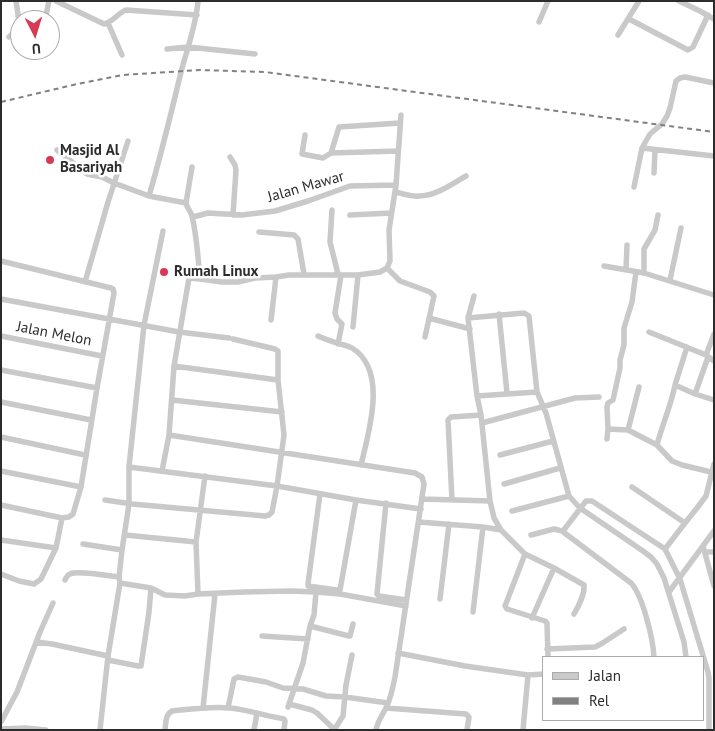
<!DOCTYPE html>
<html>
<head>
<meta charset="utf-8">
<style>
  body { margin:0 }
  #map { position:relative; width:715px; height:731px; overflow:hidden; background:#fff; font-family:"PT Sans",sans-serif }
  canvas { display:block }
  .frame { position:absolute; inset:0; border:2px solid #2c2c2c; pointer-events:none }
  .legend { position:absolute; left:542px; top:656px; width:162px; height:65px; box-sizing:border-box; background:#fff; border:1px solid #ababab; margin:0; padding:6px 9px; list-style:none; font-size:15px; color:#2c2c2c }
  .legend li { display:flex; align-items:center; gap:10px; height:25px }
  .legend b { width:25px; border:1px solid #ababab }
  .north { position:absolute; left:10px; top:10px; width:50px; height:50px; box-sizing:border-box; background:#fff; border:1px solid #ababab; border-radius:50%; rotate:175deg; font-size:14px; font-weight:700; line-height:20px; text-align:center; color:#2c2c2c }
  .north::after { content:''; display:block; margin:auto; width:18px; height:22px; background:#d83a55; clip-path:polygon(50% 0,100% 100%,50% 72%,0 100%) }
</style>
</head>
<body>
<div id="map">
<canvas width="715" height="731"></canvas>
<div class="frame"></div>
<ul class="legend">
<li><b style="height:6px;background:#c9c9c9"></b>Jalan</li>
<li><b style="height:6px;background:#818181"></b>Rel</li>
</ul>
<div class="north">U</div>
</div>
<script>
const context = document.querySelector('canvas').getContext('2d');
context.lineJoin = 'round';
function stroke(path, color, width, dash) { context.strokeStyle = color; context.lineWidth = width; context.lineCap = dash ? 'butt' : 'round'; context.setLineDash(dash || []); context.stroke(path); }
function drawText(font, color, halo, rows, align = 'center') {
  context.font = font + ' "PT Sans",sans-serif'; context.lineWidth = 5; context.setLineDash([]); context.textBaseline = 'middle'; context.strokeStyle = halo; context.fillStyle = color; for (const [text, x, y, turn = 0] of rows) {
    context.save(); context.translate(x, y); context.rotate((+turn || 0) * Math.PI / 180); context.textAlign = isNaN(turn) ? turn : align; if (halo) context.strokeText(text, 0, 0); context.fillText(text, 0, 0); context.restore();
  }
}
stroke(new Path2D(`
  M56,1L104,24C113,22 118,13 126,10L197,15
  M679,1L700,11L714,19
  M19,18L28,20
  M629,19L688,50L693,47L708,15
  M45,20L49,1
  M539,22L548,1
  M108,23L122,55
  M618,35L639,1
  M9,37C23,25 18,17 16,1
  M167,49L188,47L255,54
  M305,135L302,154L323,158L331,153L339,127L400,123
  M642,148L714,156
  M57,150L87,174L102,177L114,183L149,196L186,203
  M331,153L398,151
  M230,157L235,165L236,170L233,215
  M192,167L186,203C187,209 191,211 192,216C197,237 198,258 200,279L222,282H238L255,278L276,277L289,275H358L380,272L387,268L390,261L389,230L396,185L401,115
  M654,173L655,150
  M634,187L642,148L650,134L662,124L667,116L670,108L676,81L680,78L685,77L714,83
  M396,192C403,194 411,197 419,196C436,196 452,184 466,176
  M149,196C161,155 171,114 181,72C187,49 196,26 198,1
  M332,210L330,242L338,274
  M350,215L391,213
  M193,217L208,213L242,215L275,211L308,201L350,186L396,185
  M259,232L294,235L298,239L304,274
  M1,261L111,288L113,289L114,293L97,388L81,487L73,514L69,517L62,518L1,505
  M604,266L644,273L714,295
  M387,268L400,281L430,292L434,296L425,337
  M626,269L627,245
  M644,273V249L655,230L658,215
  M670,280L681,228
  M85,282L108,202L128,141
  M474,296L468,318L477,396L481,415L490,501L494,518L501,530L525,554L554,568L584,585C585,594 579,605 574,614
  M1,299L179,332L229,338
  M499,314L507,393
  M429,318L470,329
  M468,318L524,313L529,316L537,392L546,413L569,496L580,508L643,551L651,557L657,564L664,578L684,642L686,657
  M271,320L276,277
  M353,327L358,275
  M649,332L706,355L714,361
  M1,336L102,356
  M318,336C324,339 331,341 337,343C342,345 347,345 352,348C388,370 369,431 361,465
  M338,344L342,324L337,319L335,313L341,275
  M706,355L714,334
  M174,366L278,380
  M1,370L97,388
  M675,385L687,347
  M695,394L708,357
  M477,396L537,392
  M172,400L282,412
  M1,402L91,420
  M482,423L575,398L599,397
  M608,429L607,407L608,403L613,400L620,368V360L624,345V328L632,302L636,272
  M628,430L639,387
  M169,435L415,473L422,477L424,484L395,677C393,687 391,698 386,708C382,716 378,720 376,730
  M1,437L85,455
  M607,439L608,429L628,430L657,445L672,461L682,465L711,472
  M657,445C662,425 671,406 675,385L695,394L714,400
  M500,455L553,441
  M129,467L277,486L356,500L421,509
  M1,471L81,487
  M162,471L169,435L174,366L189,278L200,279
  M504,484L560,468
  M632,487L685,523L665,549
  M320,494L308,584V586L337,590H340L356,500
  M422,499L490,501
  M105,500L132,504L265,516L269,515L272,512L277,486L284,435L278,380V351L275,349L233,339
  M452,500L448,420L451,417L481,415
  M386,503L377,594L379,596L406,600
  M512,511L569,496
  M419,522L483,527L501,530
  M685,523L697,508L706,496L714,464
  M563,531L586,501H592L665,549L680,579L708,672L709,678V730
  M125,535L196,542
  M531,535L554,529L562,531L631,583C643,596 653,639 654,657
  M1,540L56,548
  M83,544L122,550
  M703,546L714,586
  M705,552H714
  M525,554L505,606L507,609L545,621L547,623L548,657
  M1,574L19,581L34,584L41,579L56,548L62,518
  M65,580C66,578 67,575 70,574C78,570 109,576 119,577
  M120,583L151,588L165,595L185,596L198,594L244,592L291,591L316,592L340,594L406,606
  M669,592L714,531
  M198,594L196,542L205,476
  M440,599L449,524
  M473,612L483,527
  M532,618L554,568
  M310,626L349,636H350L353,624
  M262,636L308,639
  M36,642L52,644L108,656
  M547,649L595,647L601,644L624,629
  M398,653L465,666L528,675L544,674
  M108,660L138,666H141L149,612L151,588
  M289,704L312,710L317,713L335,730
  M288,707L303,663L310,626L314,615L316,592
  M203,708L215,594
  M228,708L234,679L238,677L266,682L283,688L303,689L326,696L345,697L388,703
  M386,708L466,714L469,717L467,730
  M1,722L17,692L40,632L53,603
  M1,729L25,728L46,730
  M100,730L108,656L120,583L119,577L122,550L129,504V467L144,325L163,231
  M165,730C166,723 165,715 172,711C191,709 211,706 230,708C249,710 266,716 284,719L285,721L284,730
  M254,730L257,713
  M334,730L343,716L346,685L352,655
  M523,730L528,675`), '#c9c9c9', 5.5);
stroke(new Path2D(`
  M1,102L77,84L123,75L200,70L265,72L714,132`), '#818181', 2, [5, 4]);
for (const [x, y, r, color] of [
  [50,160,5,"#d83a55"],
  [164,272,5,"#d83a55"]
]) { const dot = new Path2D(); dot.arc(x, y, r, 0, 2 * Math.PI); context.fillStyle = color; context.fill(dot); stroke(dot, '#fff', 2); }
drawText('bold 15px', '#2c2c2c', '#fff', [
  ["Masjid Al",60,151],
  ["Basariyah",60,168],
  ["Rumah Linux",174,272]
], 'left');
drawText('15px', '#2c2c2c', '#fff', [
  ["Jalan Mawar",306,187,-16],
  ["Jalan Melon",54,334,11]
]);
</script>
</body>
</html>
